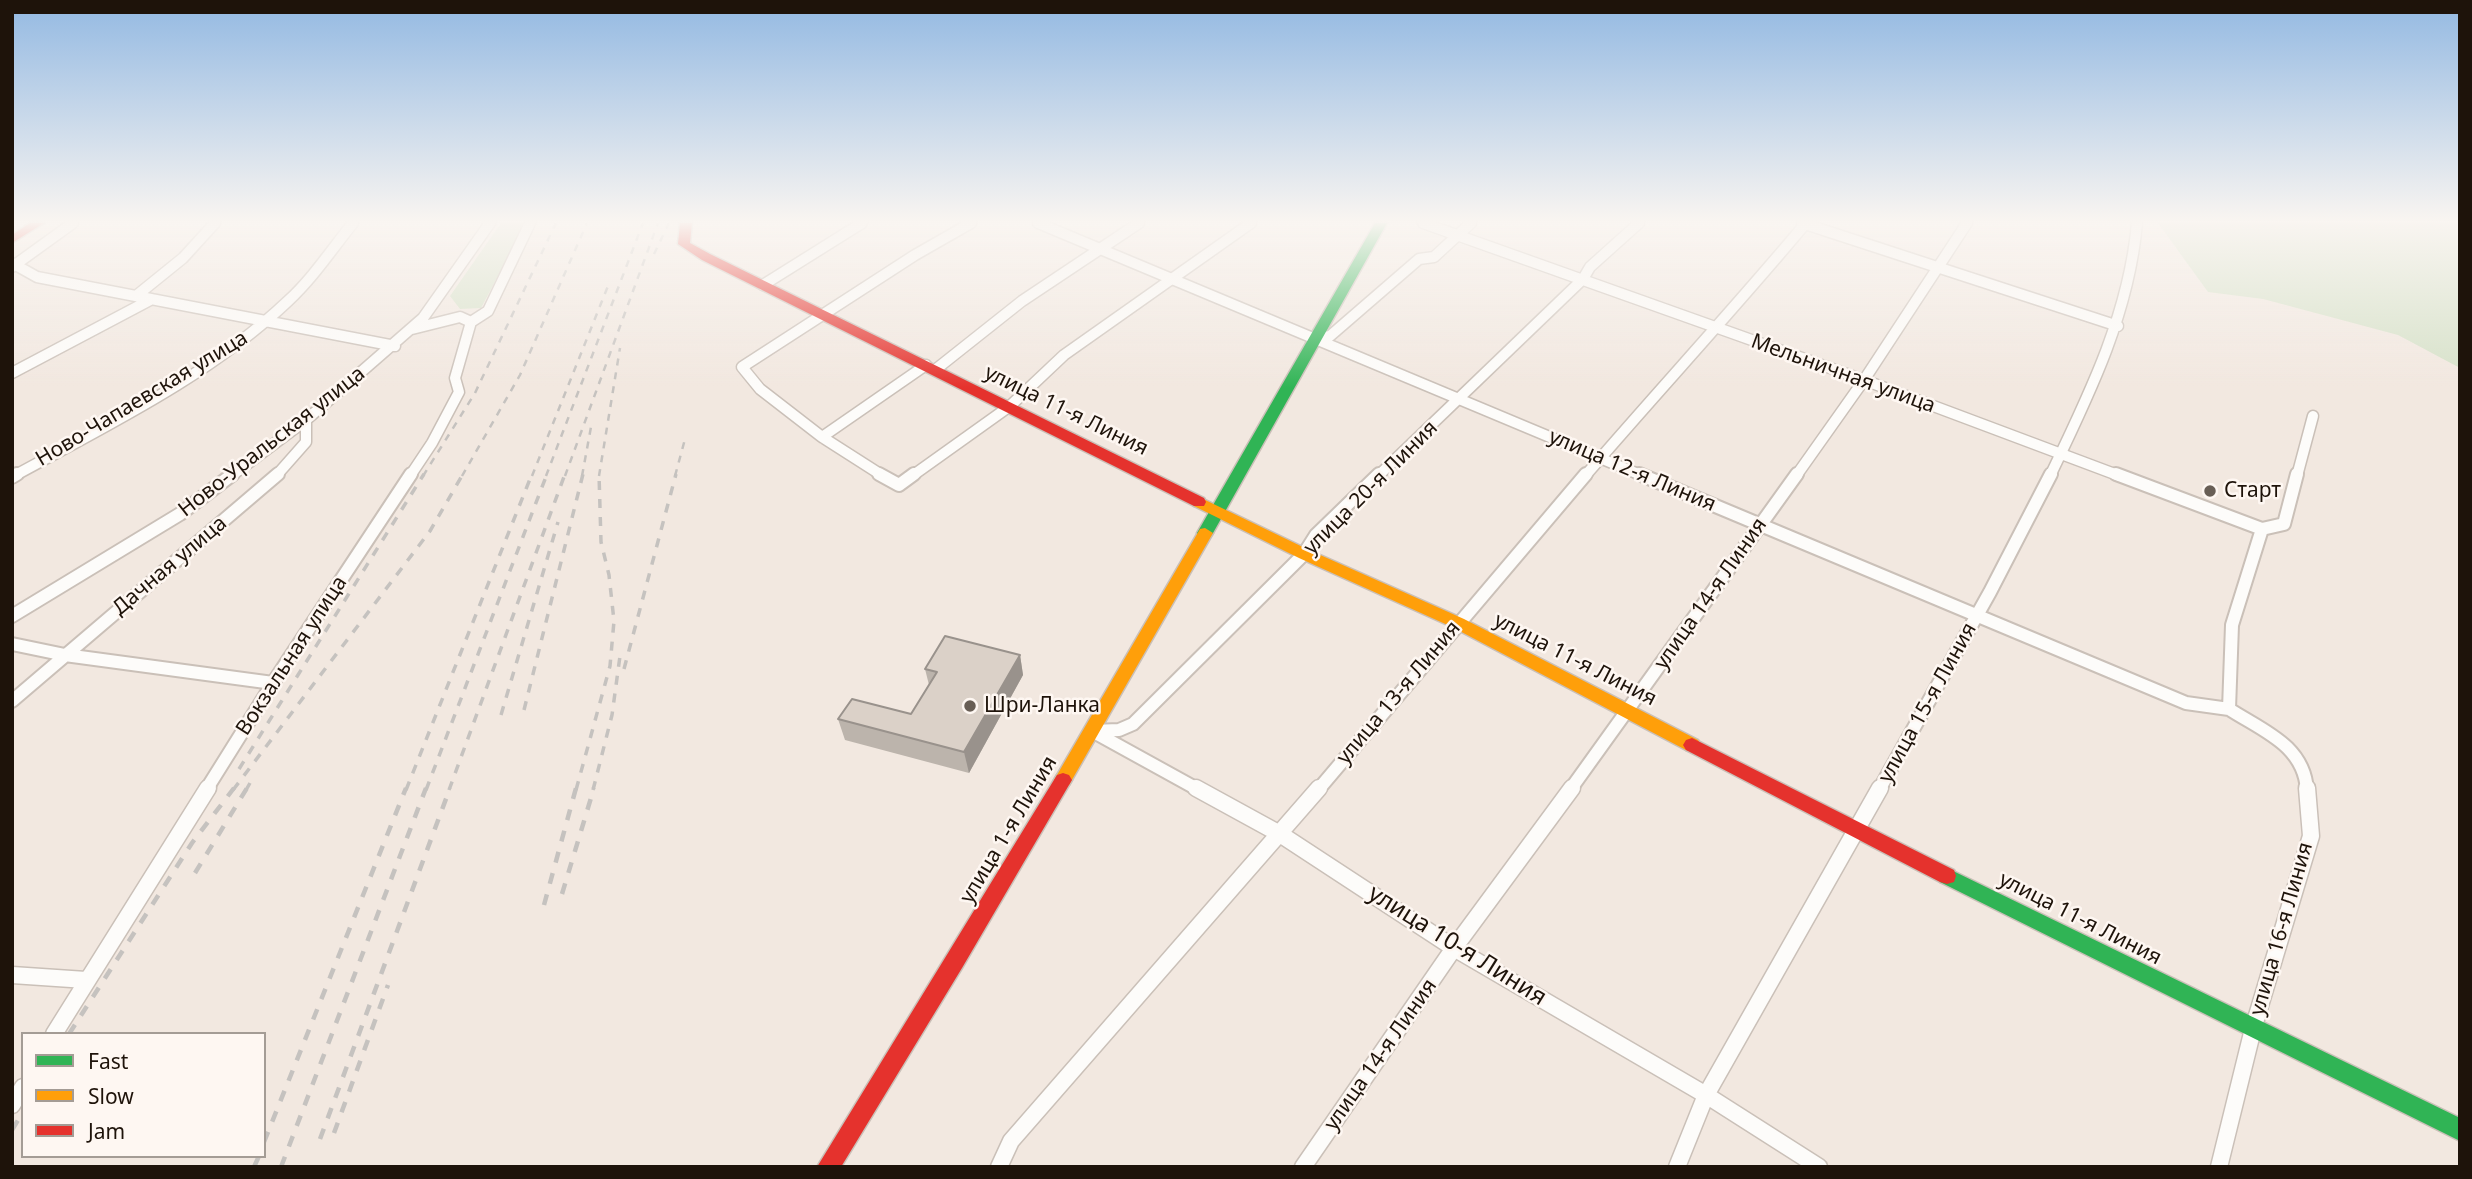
<!DOCTYPE html>
<html>
<head>
<meta charset="utf-8">
<style>
  body { margin:0 }
  #map { position:relative; width:2472px; height:1179px; overflow:hidden; background:#f2e8e0; font-family:"Noto Sans",sans-serif }
  canvas { display:block }
  .frame { position:absolute; inset:0; border:14px solid #1e130a; pointer-events:none }
  .legend { position:absolute; left:21px; top:1032px; width:245px; height:126px; box-sizing:border-box; background:#fef7f2; border:2px solid #a49c95; margin:0; padding:9px 12px; list-style:none; font-size:21px; color:#1e130a }
  .legend li { display:flex; align-items:center; gap:14px; height:35px }
  .legend b { width:35px; border:2px solid #a49c95 }
</style>
</head>
<body>
<div id="map">
<canvas width="2472" height="1179"></canvas>
<div class="frame"></div>
<ul class="legend">
<li><b style="height:9px;background:#30b455"></b>Fast</li>
<li><b style="height:9px;background:#ff9f0a"></b>Slow</li>
<li><b style="height:9px;background:#e5322d"></b>Jam</li>
</ul>
</div>
<script>
const context = document.querySelector('canvas').getContext('2d');
context.lineJoin = 'round';
function paint(path, color) { context.fillStyle = color; context.fill(path, 'evenodd'); }
function stroke(path, color, width, dash) { context.strokeStyle = color; context.lineWidth = width; context.lineCap = dash ? 'butt' : 'round'; context.setLineDash(dash || []); context.stroke(path); }
function drawText(font, color, halo, rows, align = 'center') {
  context.font = font + ' "Noto Sans",sans-serif'; context.lineWidth = 5; context.setLineDash([]); context.textBaseline = 'middle'; context.strokeStyle = halo; context.fillStyle = color; for (const [text, x, y, turn = 0] of rows) {
    context.save(); context.translate(x, y); context.rotate((+turn || 0) * Math.PI / 180); context.textAlign = isNaN(turn) ? turn : align; if (halo) context.strokeText(text, 0, 0); context.fillText(text, 0, 0); context.restore();
  }
}
paint(new Path2D(`
  M501,223H526L481,308L460,309L450,296Z
  M2158,223H2457L2460,368L2398,335L2263,299L2208,292Z`), '#d5e1c8');
const streetFar2 = new Path2D(`
  M1038,223L1643,476
  M1423,223L1864,380L2120,476
  M1802,223L2118,326
  M12,263L37,277L395,346
  M12,267L73,223
  M763,285L862,223
  M136,296L183,258L215,223
  M471,322L488,311L530,223
  M1316,339L1330,336L1419,259L1434,257L1471,223
  M926,365L822,437L760,389L742,367L915,255L971,223
  M935,370L1022,301L1139,223
  M12,373L152,299
  M822,437L883,476
  M14,476C109,424 209,376 288,301C313,278 332,249 353,223
  M231,476L306,420L423,318L490,223
  M276,476L306,442V420
  M410,476L432,443L459,392L455,378L471,322L460,317L412,329
  M912,476L1010,406L1064,355L1251,223
  M1378,476L1583,279L1590,267L1639,223
  M1585,476C1658,391 1734,309 1806,223
  M1796,476L1864,380L1967,223
  M2050,476C2089,395 2129,314 2137,223
  M2297,476L2313,416`);
const streetFar1 = new Path2D(`
  M879,474L899,485L914,474
  M1639,474L2186,703L2229,709
  M2116,474L2262,529
  M2297,474L2284,524L2262,529L2232,625L2229,709C2263,731 2304,745 2307,790
  M12,477L17,474
  M12,616L180,514L233,474
  M12,644L65,655L273,683
  M12,701L278,474
  M1092,731L1199,790
  M1092,731L1119,730L1133,724L1304,554L1316,535L1379,474
  M206,790L273,683L411,474
  M1318,790L1586,474
  M1570,790L1797,474
  M1879,790L1990,592L2051,474`);
const street = new Path2D(`
  M1196,788L1280,834L1454,948L1706,1095L1819,1167
  M12,975L86,980
  M54,1034L208,788
  M12,1105L23,1087
  M999,1167L1011,1141L1319,788
  M1303,1167L1454,948L1572,788
  M1677,1167L1706,1095L1880,788
  M2219,1167L2253,1029L2311,836L2307,788`);
const fast = new Path2D(`
  M1375,223H1387L1213,533L1210,537H1200L1197,533Z
  M1947,868L2460,1118V1141L1940,882L1938,876L1940,870Z`);
const slow = new Path2D(`
  M1199,497L1309,550L1464,619L1698,740L1701,745L1698,750L1692,752L1686,750L1452,627L1299,558L1194,506L1192,502Z
  M1205,528L1213,533L1069,785L1063,787L1057,785L1054,780L1057,775L1200,529Z`);
const jam = new Path2D(`
  M30,223H44L12,243V235Z
  M680,223H692L690,243L710,254L1204,498L1206,502L1204,506H1194L702,260L678,244Z
  M1692,738L1954,870L1956,876L1954,882L1947,884L1940,882L1686,750L1683,745L1686,740Z
  M1063,773L1069,775L1072,780L1069,785L962,968L841,1167H817L1057,775Z`);
stroke(streetFar2, '#cac0b8', 13);
stroke(streetFar1, '#cac0b8', 16);
stroke(street, '#cac0b8', 19);
stroke(fast, '#cac0b8', 3);
stroke(slow, '#cac0b8', 3);
stroke(jam, '#cac0b8', 3);
stroke(streetFar2, '#fdfcfa', 10);
stroke(streetFar1, '#fdfcfa', 12);
stroke(street, '#fdfcfa', 16);
paint(fast, '#30b455');
paint(slow, '#ff9f0a');
paint(jam, '#e5322d');
stroke(new Path2D(`
  M654,254L669,223
  M423,476L475,393L556,223
  M462,476L520,375L587,223
  M532,476L610,281
  M546,476L643,223
  M565,476L658,223
  M582,476L591,427
  M599,476L620,348
  M675,476L685,439`), '#c5c2bf', 2.5, [7, 7]);
stroke(new Path2D(`
  M624,669L676,474
  M524,710L583,474
  M501,715L558,522
  M239,769L424,474
  M233,790L430,531L463,474
  M246,790L250,783
  M406,790L532,474
  M426,790L547,474
  M449,790L565,474
  M576,790L610,666L614,621L609,575L601,542L599,474
  M593,790L612,715L620,656`), '#c5c2bf', 3.5, [9, 9]);
stroke(new Path2D(`
  M195,873L247,788
  M562,894L594,788
  M544,905L576,788
  M69,1034L192,843L234,788
  M12,1130L23,1112
  M334,1133L388,985
  M320,1139L450,788
  M264,1142L406,788
  M254,1167L259,1156
  M281,1167L426,788`), '#c5c2bf', 4.5, [11, 11]);
paint(new Path2D(`
  M1020,655L1023,675L969,773L845,740L838,719L911,714L929,685L925,669Z`), '#bcb4ac');
paint(new Path2D(`
  M1020,655L1023,675L969,773L964,752Z`), '#99928c');
const building = new Path2D(`
  M945,636L1020,655L964,752L838,719L852,699L911,714L937,672L925,669Z`);
paint(building, '#dbd1c8');
stroke(building, '#99928c', 2);
const sky = context.createLinearGradient(0, 0, 0, 388);
sky.addColorStop(0, '#93b9e2');
sky.addColorStop(0.57, '#f9f5f1');
sky.addColorStop(1, '#f9f5f100');
context.fillStyle = sky;
context.fillRect(0, 0, 2472, 388);
for (const [x, y, r, color] of [
  [2210,491,7,"#685e55"],
  [970,706,7,"#685e55"]
]) { const dot = new Path2D(); dot.arc(x, y, r, 0, 2 * Math.PI); context.fillStyle = color; context.fill(dot); stroke(dot, '#fef7f2', 2.5); }
drawText('21px', '#1e130a', '#fef7f2', [
  ["Мельничная улица",1843,374,20],
  ["Ново-Чапаевская улица",142,399,-31],
  ["улица 11-я Линия",1066,411,26],
  ["Ново-Уральская улица",272,442,-38],
  ["улица 12-я Линия",1632,471,23],
  ["улица 20-я Линия",1371,488,-45],
  ["Дачная улица",170,566,-40],
  ["улица 14-я Линия",1711,594,-55],
  ["Вокзальная улица",292,656,-57],
  ["улица 11-я Линия",1575,660,27],
  ["улица 13-я Линия",1399,693,-50],
  ["улица 15-я Линия",1928,703,-61],
  ["улица 1-я Линия",1009,830,-59],
  ["улица 11-я Линия",2080,919,27],
  ["улица 16-я Линия",2282,929,-74],
  ["улица 14-я Линия",1381,1055,-55]
]);
drawText('21px', '#1e130a', '#fef7f2', [
  ["Cтарт",2224,491],
  ["Шри-Ланка",984,706]
], 'left');
drawText('24px', '#1e130a', '#fef7f2', [
  ["улица 10-я Линия",1457,946,32]
]);
</script>
</body>
</html>
